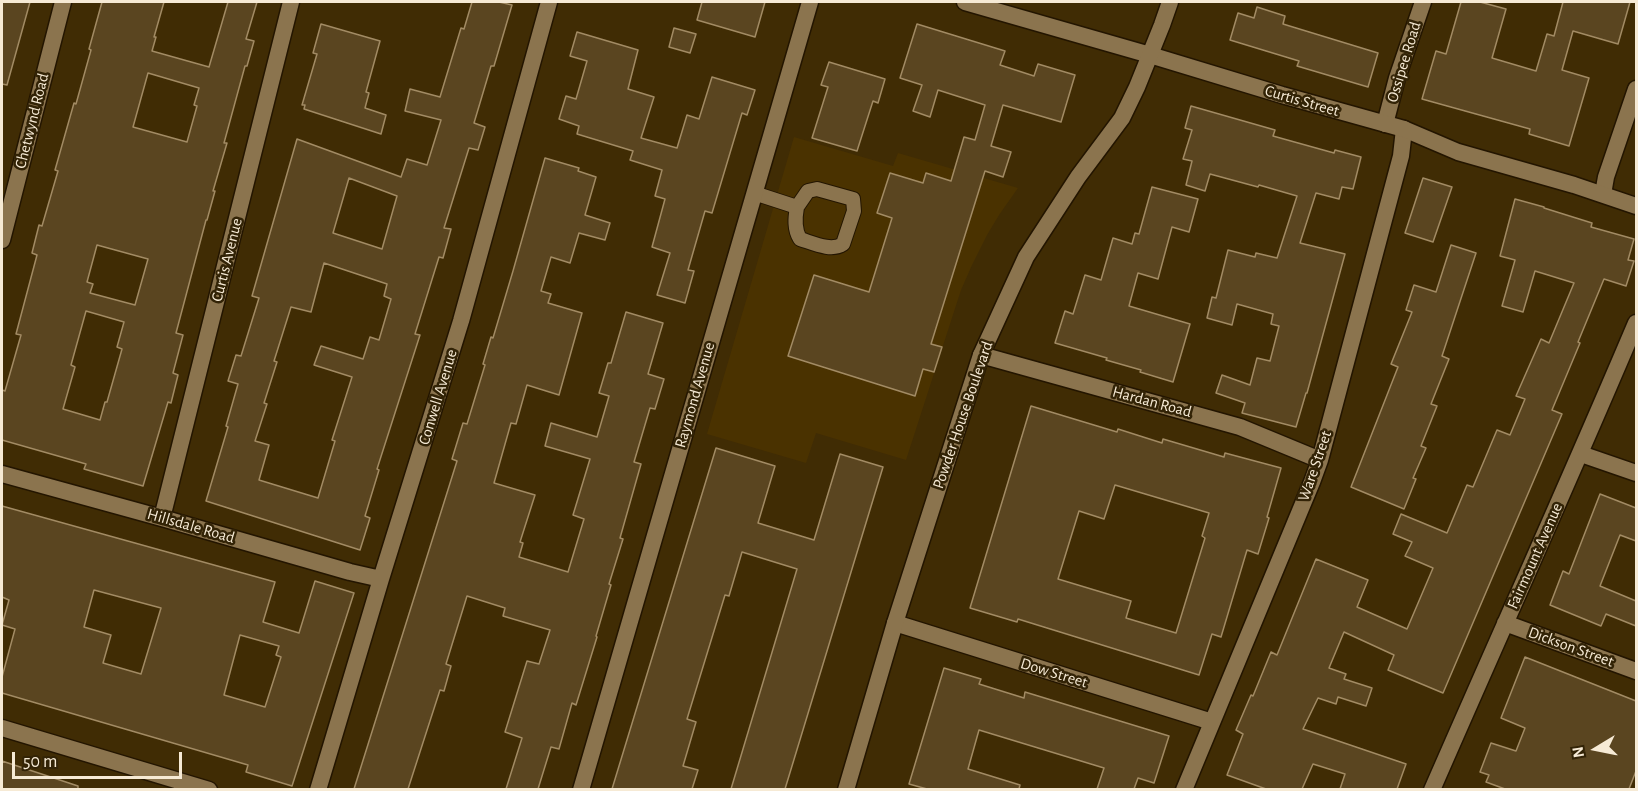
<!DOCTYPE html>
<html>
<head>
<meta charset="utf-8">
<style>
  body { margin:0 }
  #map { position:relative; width:1638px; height:791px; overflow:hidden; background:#402c04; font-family:"Alegreya Sans",sans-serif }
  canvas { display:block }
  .frame { position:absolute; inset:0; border:3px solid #f6ead5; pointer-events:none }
  .north { position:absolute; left:1566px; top:719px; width:60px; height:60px; -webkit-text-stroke:4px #322306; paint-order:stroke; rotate:260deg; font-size:16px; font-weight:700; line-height:24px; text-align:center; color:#f6ead5 }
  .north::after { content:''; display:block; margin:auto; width:21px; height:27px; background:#f6ead5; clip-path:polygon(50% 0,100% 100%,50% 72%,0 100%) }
  .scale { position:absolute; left:12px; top:752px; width:170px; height:27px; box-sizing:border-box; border:3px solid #f6ead5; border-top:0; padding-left:8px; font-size:18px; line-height:21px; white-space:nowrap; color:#f6ead5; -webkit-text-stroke:4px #322306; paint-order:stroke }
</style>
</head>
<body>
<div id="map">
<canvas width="1638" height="791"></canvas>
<div class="frame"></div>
<div class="north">N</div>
<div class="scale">50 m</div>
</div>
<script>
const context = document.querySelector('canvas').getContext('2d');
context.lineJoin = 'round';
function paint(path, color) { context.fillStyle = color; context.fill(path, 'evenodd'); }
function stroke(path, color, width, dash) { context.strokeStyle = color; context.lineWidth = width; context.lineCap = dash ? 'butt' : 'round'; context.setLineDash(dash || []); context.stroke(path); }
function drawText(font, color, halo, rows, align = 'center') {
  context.font = font + ' "Alegreya Sans",sans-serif'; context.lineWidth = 5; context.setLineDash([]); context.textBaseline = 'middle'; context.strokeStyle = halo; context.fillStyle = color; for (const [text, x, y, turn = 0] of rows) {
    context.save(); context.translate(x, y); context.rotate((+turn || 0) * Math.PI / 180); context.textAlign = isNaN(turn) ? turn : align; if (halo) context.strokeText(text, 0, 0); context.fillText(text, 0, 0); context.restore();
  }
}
paint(new Path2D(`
  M794,137L893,166L898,153L1018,188L999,215L987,235L972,265L961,290L906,460L816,433L806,463L707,434Z`), '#4a3200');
const building = new Path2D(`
  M2,2H30L7,85L2,84Z
  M102,2H164L154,37H156L152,51L209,67L228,2H257L246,39L254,41L247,66H245L224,143H227L213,191H215L207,220H206L176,333L183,335L173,373L178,375L171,403L168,402L143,486L84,469L86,464L2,440V390L5,391L21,335L16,334L37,255L32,253L39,225L42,226L58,171L55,170L74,103L76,104L91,50L89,49ZM148,73L199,88L194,105L197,106L187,142L133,127ZM97,245L148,259L135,305L90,293L93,284L87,282ZM86,311L124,322L117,347L122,349L107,402H105L100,420L63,409L75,367L71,365Z
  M472,2H499L512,5L494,66H491L474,123L485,127L478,150L469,148L444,228L451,229L443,258L439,257L415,334L420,335L377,469L379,470L365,516L370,518L360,550L206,501L228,427L226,426L238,384L228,381L236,355L241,356L259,298L252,296L297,139L401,177L407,159L427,165L441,120L405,111L410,89L440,97L461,28L464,29ZM349,178L397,196L382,249L333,233ZM324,263L387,284L384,296L391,299L379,340L370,337L363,359L321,346L314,365L352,377L332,440L335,441L318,498L259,480L269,445L255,441L267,404L264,403L277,362L274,361L291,307L311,312Z
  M702,2H765L755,37L697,20Z
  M1461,2H1480L1506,9L1492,58L1536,71L1547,34L1554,36L1563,2H1630L1618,44L1573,31L1562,70L1589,78L1569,146L1529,134L1530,129L1422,99L1436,51L1446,54Z
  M1257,7L1285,16L1283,24L1378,53L1368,87L1297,66L1299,61L1230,40L1238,13L1254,18Z
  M321,24L380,41L366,92L369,93L365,108L386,115L381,134L304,109L305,105H302L317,54L313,53Z
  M917,24L1005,51L1000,65L1034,76L1038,64L1075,75L1061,122L1003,105L991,146L1011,152L1003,177L985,171L931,344L942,347L934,372L923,369L915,396L788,356L814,275L869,292L892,218L877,213L890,173L923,183L926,173L951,181L964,137L975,140L985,105L938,90L930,117L913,111L922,85L900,78Z
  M674,28L696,34L690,53L669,47Z
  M577,32L638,50L628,89L654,97L641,138L677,148L687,115L699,119L712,77L755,90L747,115L742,113L712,213L705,211L688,270L694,271L685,303L657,295L670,253L652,247L665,199L655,196L662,170L630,160L633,151L577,134L579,126L559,119L566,96L576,99L587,61L570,56Z
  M829,62L885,79L878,103L873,101L857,151L812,138L828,87L821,85Z
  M1191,106L1275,130L1273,136L1334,153L1335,150L1361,157L1353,189L1342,187L1339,199L1316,193L1300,243L1345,254L1307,393H1306L1296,427L1242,413L1245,403L1216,393L1222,375L1250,385L1257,358L1270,361L1279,326L1271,324L1273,314L1237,304L1232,325L1207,318L1212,297L1216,298L1228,250L1255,257L1256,253L1277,258L1297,196L1259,185L1258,187L1210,174L1205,191L1186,185L1192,161L1183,159L1192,130L1185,128Z
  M545,158L579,168L578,171L596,177L585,215L610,223L605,240L579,233L570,263L551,257L541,291L551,294L548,303L582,313L559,395L527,385L516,424L511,423L494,483L535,495L520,542L523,543L519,557L568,572L584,519L573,515L590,459L545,446L551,423L597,437L609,396L599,393L608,363H611L626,312L663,323L648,374L664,379L655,409L650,408L634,462L641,464L620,538L623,539L609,584L611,585L596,636L597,637L576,705L572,703L559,749L551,747L538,789H506L522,738L505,732L527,661L539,664L550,630L503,616L505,608L467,596L446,664L451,666L444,691L440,690L408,789H354L457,461L452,459L463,423L467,424L485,365L483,364L491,337L493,338L513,271Z
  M1423,178L1452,187L1433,242L1405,233Z
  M1152,187L1198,199L1189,232L1172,227L1158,279L1138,273L1129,306L1190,324L1173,382L1140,372L1141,370L1106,360L1107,358L1055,343L1065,311L1073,314L1085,275L1101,280L1113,238L1132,244L1135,233L1139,234Z
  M1515,199L1544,207V208L1592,223L1591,227L1634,239L1628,260L1634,261L1626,286L1604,279L1578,342L1580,343L1552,410L1562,414L1443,693L1388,670L1394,655L1344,632L1329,668L1346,674L1344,679L1372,688L1366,706L1338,697L1336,704L1318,698L1303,729L1406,764L1397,789H1340L1345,774L1313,764L1302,789H1266L1227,775L1243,734L1236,730L1251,695L1253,696L1271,652L1277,655L1316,559L1368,580L1357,607L1407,629L1433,568L1405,556L1412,542L1393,534L1401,514L1447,533L1467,485L1473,487L1497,430L1510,435L1525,399L1516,396L1541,339L1549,343L1574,283L1535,271L1523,312L1502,306L1515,260L1500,256Z
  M1451,245L1476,253L1442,356L1449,359L1431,404L1437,406L1421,446L1426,448L1413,478L1416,479L1404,509L1351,487L1398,367L1391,364L1412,312L1406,310L1414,285L1436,292Z
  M1031,406L1117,432L1118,429L1162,443L1163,439L1224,457L1225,453L1281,468L1267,517L1269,518L1258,554L1247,550L1221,637L1212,634L1199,675L1018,619L1017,622L970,608ZM1115,485L1209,513L1202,536L1205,538L1176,633L1126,618L1131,601L1058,579L1079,511L1104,519Z
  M716,448L775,466L758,523L814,540L840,454L883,467L785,789H731L797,569L742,552L729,596L725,595L687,719L696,722L683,766L698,770L692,789H612Z
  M1600,494L1636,508V541L1620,535L1600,586L1636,601V626L1606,614L1601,626L1550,605L1563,571L1569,574Z
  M2,506L275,582L263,622L299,633L315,581L354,593L292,786L246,772L248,765L2,693V677L15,629L2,625L9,600L2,597ZM94,590L161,608L141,674L103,663L111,635L84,627ZM240,635L279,646L276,655L281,657L265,707L224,695Z
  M1525,657L1636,701V771L1629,789H1505L1486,782L1489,775L1480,772L1491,743L1516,751L1525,728L1501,718Z
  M944,668L981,679L979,684L1024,698L1025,692L1169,736L1154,783L1138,778L1134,789H1097L1104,768L979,730L968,769L1020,785L1019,789H927L909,784Z
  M2,761L78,786V789H2Z`);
paint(building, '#5a4520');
stroke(building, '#a28b64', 1.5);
const service = new Path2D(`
  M754,193L797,207L808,191L817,189L853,199L854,211L843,244C831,252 813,243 800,239C794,229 795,218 797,207`);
const minor = new Path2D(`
  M1385,124L1397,78L1423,2
  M1603,194L1606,177L1636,89
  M2,240L63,2
  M981,355L1240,427L1320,460
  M1581,454L1636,473
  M2,474L162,518L350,572L381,579
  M162,518L291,2
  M895,623L1212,722
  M1505,623L1636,671
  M2,728L209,790
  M318,790L381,579L461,321L549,2
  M581,790L810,2
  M1184,790L1312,482L1320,460L1401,156L1404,129
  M1432,790C1500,634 1570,479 1636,323`);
const tertiary = new Path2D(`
  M965,2L1150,55L1282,95L1404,129L1458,152L1574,185L1636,206`);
const secondary = new Path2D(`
  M846,790L895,623L981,355L1026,257L1078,177L1122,118L1137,87L1162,25L1170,2`);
stroke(service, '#231500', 16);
stroke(minor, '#231500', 19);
stroke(tertiary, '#231500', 19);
stroke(secondary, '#231500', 19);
stroke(service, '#8b744e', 14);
stroke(minor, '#8b744e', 16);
stroke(tertiary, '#8b744e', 16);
stroke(secondary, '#8b744e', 16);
drawText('16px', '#f6ead5', '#322306', [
  ["Ossipee Road",1404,62,-73],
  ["Curtis Street",1302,101,16],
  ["Chetwynd Road",32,121,-76],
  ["Curtis Avenue",227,260,-76],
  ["Raymond Avenue",695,395,-74],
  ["Conwell Avenue",438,397,-73],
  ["Hardan Road",1152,402,15],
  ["Powder House Boulevard",963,415,-71],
  ["Ware Street",1315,466,-71],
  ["Hillsdale Road",191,526,16],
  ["Fairmount Avenue",1535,556,-66],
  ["Dickson Street",1571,647,20],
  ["Dow Street",1054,673,17]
]);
</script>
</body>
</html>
